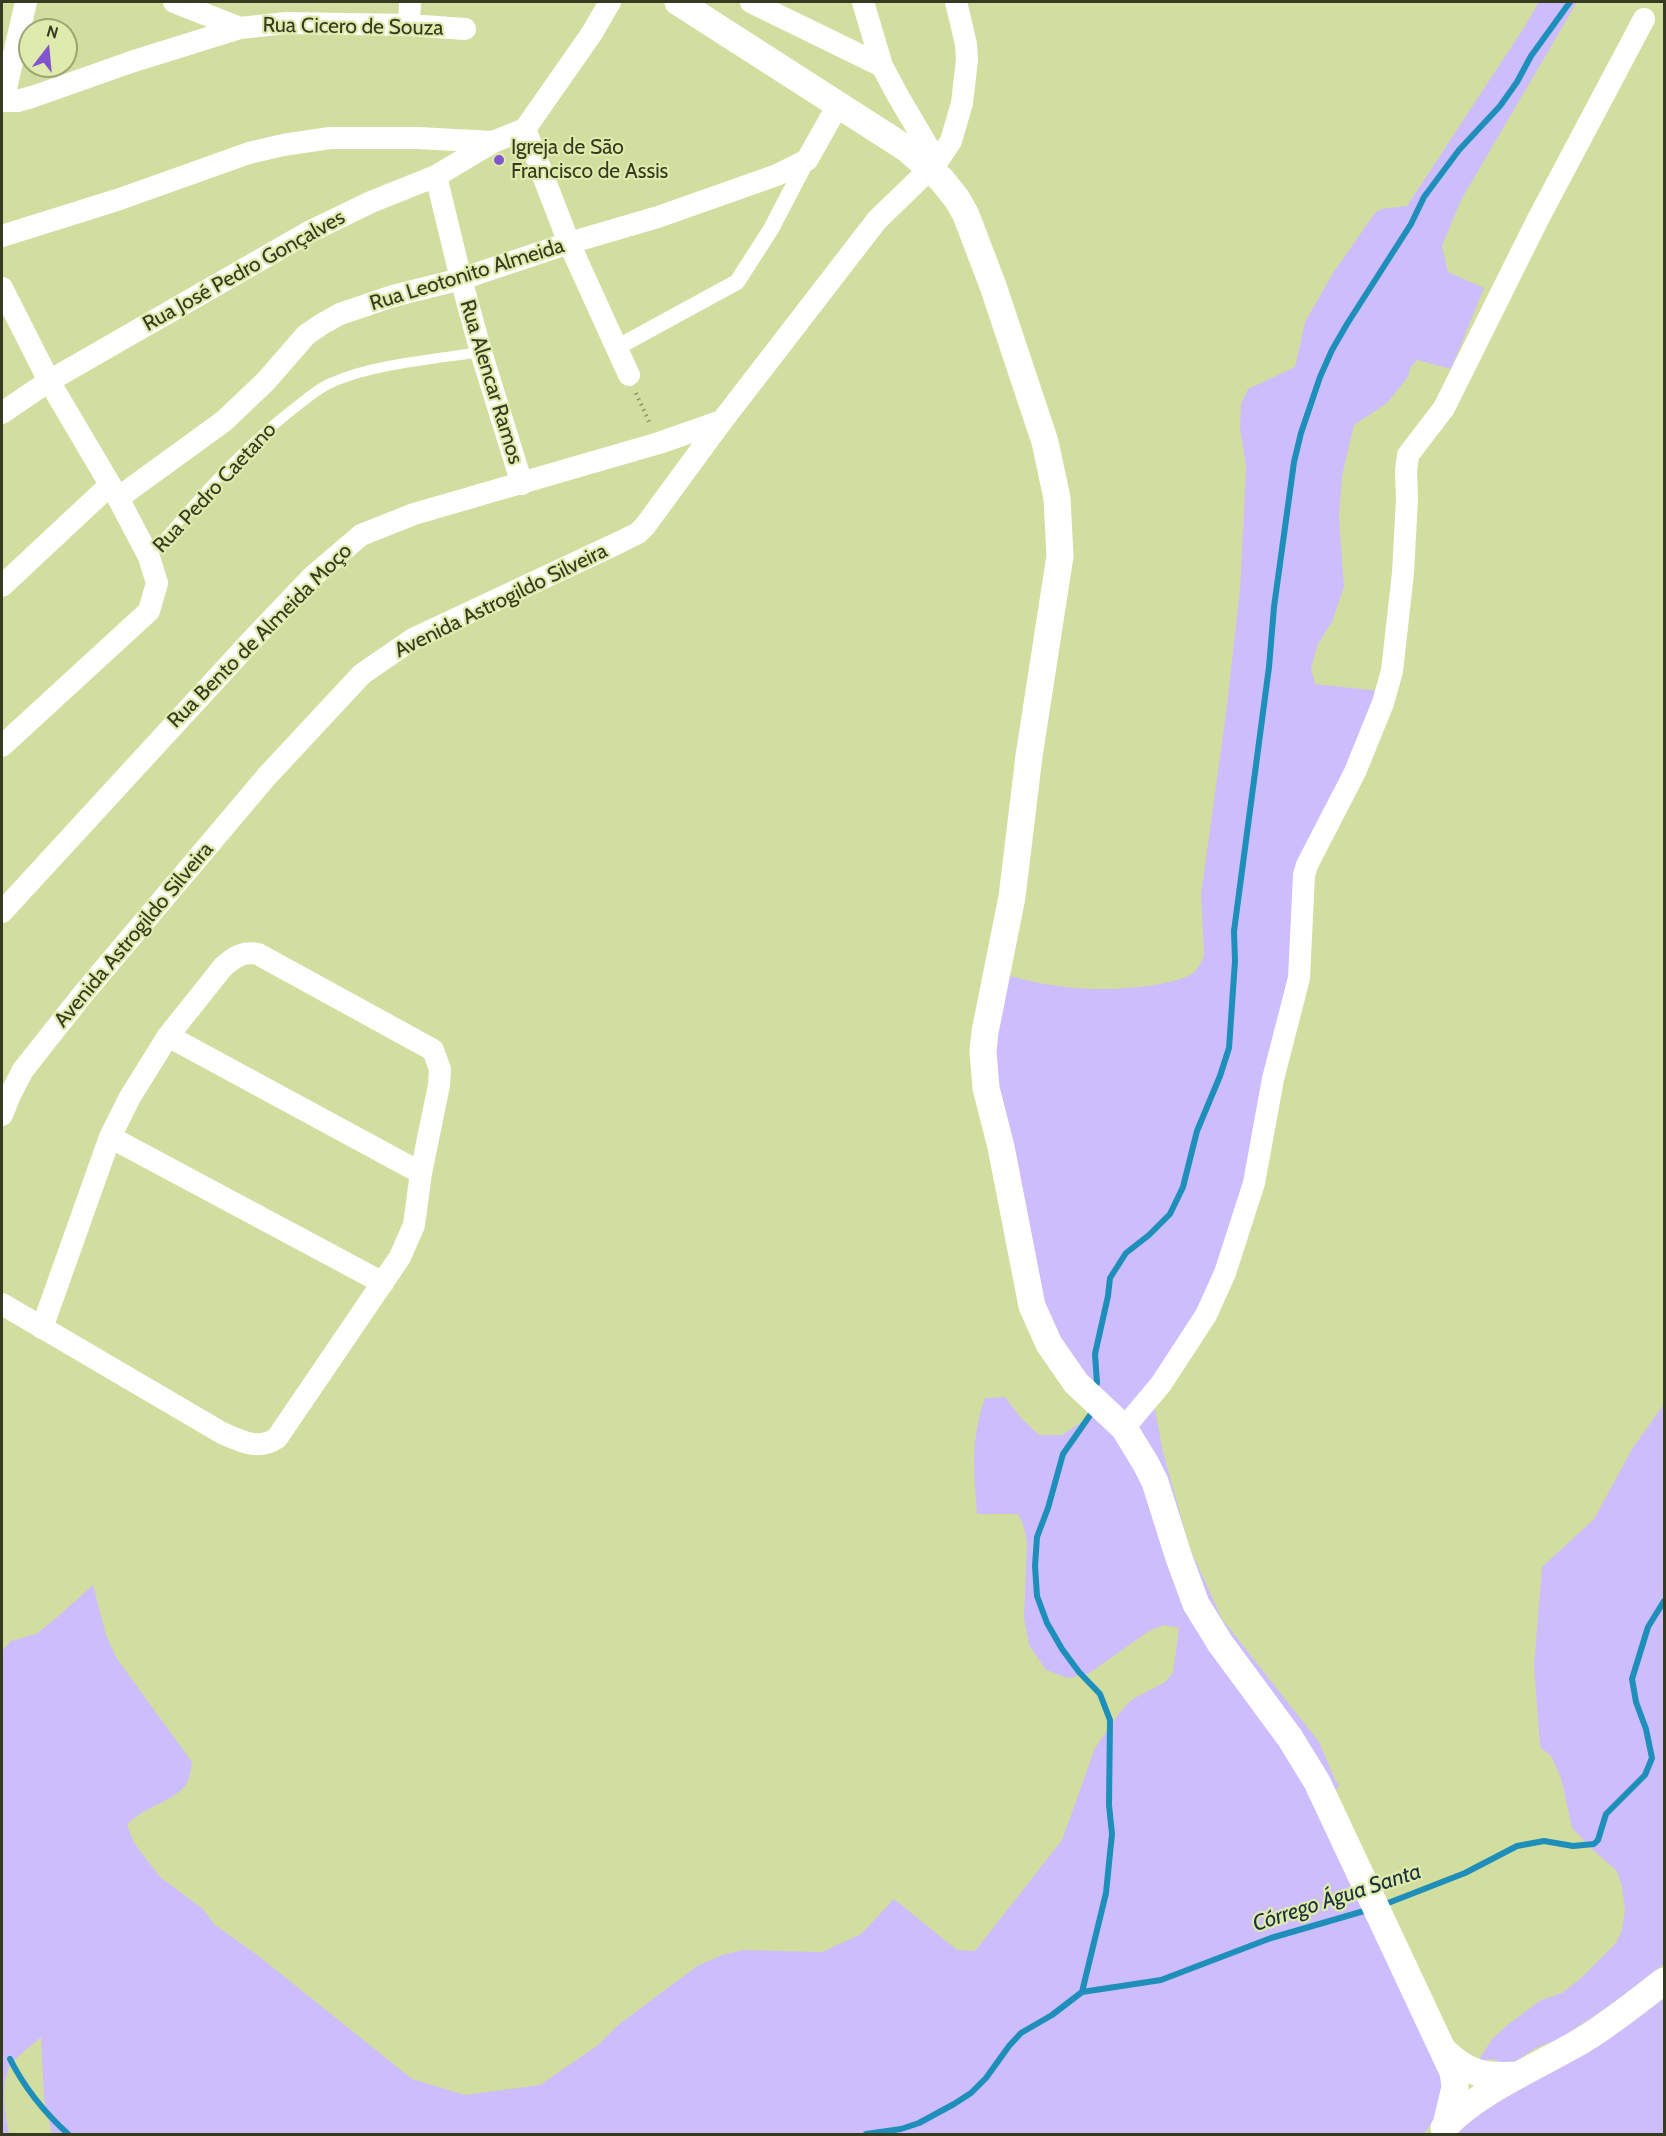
<!DOCTYPE html>
<html>
<head>
<meta charset="utf-8">
<style>
  body { margin:0 }
  #map { position:relative; width:1666px; height:2136px; overflow:hidden; background:#d2dea0; font-family:Cabin,sans-serif }
  canvas { display:block }
  .frame { position:absolute; inset:0; border:3px solid #363a21; pointer-events:none }
  .north { position:absolute; left:18px; top:18px; width:60px; height:60px; box-sizing:border-box; background:#dfebac; border:2px solid #9ba474; border-radius:50%; rotate:16deg; font-size:16px; font-weight:700; line-height:24px; text-align:center; color:#363a21 }
  .north::after { content:''; display:block; margin:auto; width:21px; height:27px; background:#8055ce; clip-path:polygon(50% 0,100% 100%,50% 72%,0 100%) }
</style>
</head>
<body>
<div id="map">
<canvas width="1666" height="2136"></canvas>
<div class="frame"></div>
<div class="north">N</div>
</div>
<script>
const context = document.querySelector('canvas').getContext('2d');
context.lineJoin = 'round';
function paint(path, color) { context.fillStyle = color; context.fill(path, 'evenodd'); }
function stroke(path, color, width, dash) { context.strokeStyle = color; context.lineWidth = width; context.lineCap = dash ? 'butt' : 'round'; context.setLineDash(dash || []); context.stroke(path); }
function drawText(font, color, halo, rows, align = 'center') {
  context.font = font + ' Cabin,sans-serif'; context.lineWidth = 4.5; context.setLineDash([]); context.textBaseline = 'middle'; context.strokeStyle = halo; context.fillStyle = color; for (const [text, x, y, turn = 0] of rows) {
    context.save(); context.translate(x, y); context.rotate((+turn || 0) * Math.PI / 180); context.textAlign = isNaN(turn) ? turn : align; if (halo) context.strokeText(text, 0, 0); context.fillText(text, 0, 0); context.restore();
  }
}
paint(new Path2D(`
  M1539,2H1577L1461,200L1442,246L1448,272L1484,288L1451,369L1417,360L1410,368L1408,377L1387,403L1354,425L1342,476L1339,517L1344,587L1332,622L1318,644L1311,668L1315,684L1397,693L1304,878L1290,991L1249,1192L1200,1322L1152,1394L1163,1452L1189,1546L1222,1619L1319,1742L1336,1782L1340,1785L1321,1805L1433,2048L1448,2099L1424,2134H52L44,2099L41,2037C31,2046 18,2055 10,2066C0,2086 5,2113 9,2134H2V1651L11,1641L36,1634L55,1619L93,1585L106,1635L117,1659L192,1762C191,1768 190,1775 188,1781C180,1800 141,1807 127,1825L134,1843L160,1877L203,1909L215,1925L256,1954L412,2079L465,2095L540,2085L598,2045L618,2025L697,1966L722,1955L743,1950L822,1952L861,1934L894,1899L957,1950L975,1951L1062,1840L1095,1748L1117,1716L1131,1700L1165,1682L1173,1673L1179,1628L1164,1625L1149,1631L1088,1674L1068,1678L1046,1670L1029,1645L1024,1618L1027,1542L1023,1524L1018,1514H977C974,1469 970,1442 985,1398L1005,1397L1021,1418L1039,1435H1062L1101,1409L1056,1357L988,1083L1004,974C1054,990 1109,993 1160,984C1171,981 1185,980 1194,972C1199,967 1201,962 1204,956L1201,894L1226,713L1240,589L1246,467L1240,428L1241,404L1248,389L1295,367L1305,322L1333,273L1375,213L1381,209L1407,206L1523,29Z
  M1664,1404V1964L1606,2008L1559,2039L1536,2048L1514,2062L1501,2063L1493,2059L1478,2061L1492,2039L1510,2023L1541,2000L1562,1993L1581,1978L1616,1943L1622,1930L1625,1910L1622,1887L1617,1871L1593,1850L1572,1828L1561,1778L1551,1756L1540,1747L1534,1666L1542,1567L1594,1519L1632,1449Z
  M1664,1997V2134H1455L1472,2117Z`), '#cebdfd');
stroke(new Path2D(`
  M1097,1383L1095,1354L1108,1296L1110,1278L1126,1253L1149,1235L1170,1214L1183,1187L1197,1131L1220,1076L1229,1048L1235,961L1234,931L1269,667L1274,607L1294,462L1301,433L1320,377L1332,350L1347,324L1411,224L1424,197L1459,150L1500,106L1517,82L1531,56L1570,2
  M1383,1905L1465,1873L1517,1846L1544,1841L1573,1846L1594,1844L1598,1840L1606,1814L1645,1775L1652,1758L1646,1729L1636,1702L1632,1679L1648,1627L1664,1601
  M1082,1992L1106,1893L1109,1863L1112,1834L1109,1805L1110,1720L1100,1694L1079,1672L1062,1649L1047,1623L1037,1596L1035,1566L1037,1537L1048,1508L1063,1454L1093,1411
  M10,2059C25,2089 44,2112 68,2134
  M866,2134L901,2129L919,2123L954,2104L971,2093L986,2078L1009,2046L1021,2033L1052,2015L1082,1992L1161,1980L1271,1938L1371,1909`), '#1d8fba', 6);
stroke(new Path2D(`
  M636,393L650,424`), '#8c9567', 4, [1.5, 4.5]);
stroke(new Path2D(`
  M149,557C193,504 238,452 292,410C305,400 318,388 333,382C374,364 436,359 481,352`), '#fff', 10);
stroke(new Path2D(`
  M616,348L737,282L771,229L807,160`), '#fff', 16);
stroke(new Path2D(`
  M174,2L240,28
  M751,2L882,66
  M863,2L882,66L898,96L937,162
  M409,25L410,2
  M2,101H17L32,97L131,62L240,28L286,23L409,25L465,29
  M3,101L26,2
  M525,129L569,243L629,375
  M436,176L461,279L481,352L522,484
  M2,236L120,199L249,153L283,145L330,138H418L493,142L525,129L592,33L610,2
  M2,288L49,381L118,498L149,557L157,583L149,611L2,746
  M2,413L49,381L307,233L371,202L436,176L493,142
  M118,498L224,421L266,381L306,335L322,324L340,314L393,296L461,279L569,243L658,217L777,175L807,160L838,105
  M2,586L110,485
  M2,912L253,639L312,577L361,535L414,514L659,443L722,421
  M168,1036L421,1173
  M2,1115L10,1095L23,1070L83,994L267,776L362,674L413,639L620,542L638,533L645,526L722,421L877,220L937,162L951,141L962,103L967,60L966,44L956,2
  M110,1137L383,1283
  M2,1304L222,1433C241,1441 258,1451 277,1438L400,1257L414,1225L421,1173L439,1085L440,1069L433,1050L258,954C243,951 234,957 223,967L168,1036L130,1097L110,1137L42,1328
  M1124,1428L1161,1384L1178,1358L1206,1315L1225,1273L1254,1183L1273,1079L1299,978L1304,875L1307,865L1355,772L1383,703L1392,671L1403,573L1407,499L1406,471L1408,455L1444,408L1537,221L1644,19`), '#fff', 22);
stroke(new Path2D(`
  M678,2L907,149L941,179L957,199L966,215L993,286L1045,442L1057,498L1060,556L1029,756L1012,897L985,1032L983,1051L986,1088L1001,1147L1032,1306L1049,1344L1076,1383L1124,1428L1146,1464L1155,1482L1179,1558L1196,1604L1220,1643L1290,1738L1317,1782L1453,2072L1455,2087L1446,2125
  M1444,2051C1469,2075 1485,2077 1519,2075
  M1444,2128C1476,2092 1541,2065 1583,2040C1612,2022 1638,2001 1664,1981`), '#fff', 27);
for (const [x, y, r, color] of [
  [499,160,6,"#8055ce"]
]) { const dot = new Path2D(); dot.arc(x, y, r, 0, 2 * Math.PI); context.fillStyle = color; context.fill(dot); stroke(dot, '#dfebac', 2); }
drawText('21px', '#363a21', '#dfebac', [
  ["Rua Cicero de Souza",353,27,1],
  ["Rua José Pedro Gonçalves",244,271,-29],
  ["Rua Leotonito Almeida",467,275,-17],
  ["Rua Alencar Ramos",491,382,73],
  ["Rua Pedro Caetano",215,488,-47],
  ["Avenida Astrogildo Silveira",501,601,-26],
  ["Rua Bento de Almeida Moço",260,636,-45],
  ["Avenida Astrogildo Silveira",134,935,-50]
]);
drawText('21px', '#363a21', '#dfebac', [
  ["Igreja de São",511,148],
  ["Francisco de Assis",511,172]
], 'left');
drawText('italic 22px', '#1b313f', '#dfebac', [
  ["Córrego Água Santa",1337,1898,-18]
]);
</script>
</body>
</html>
